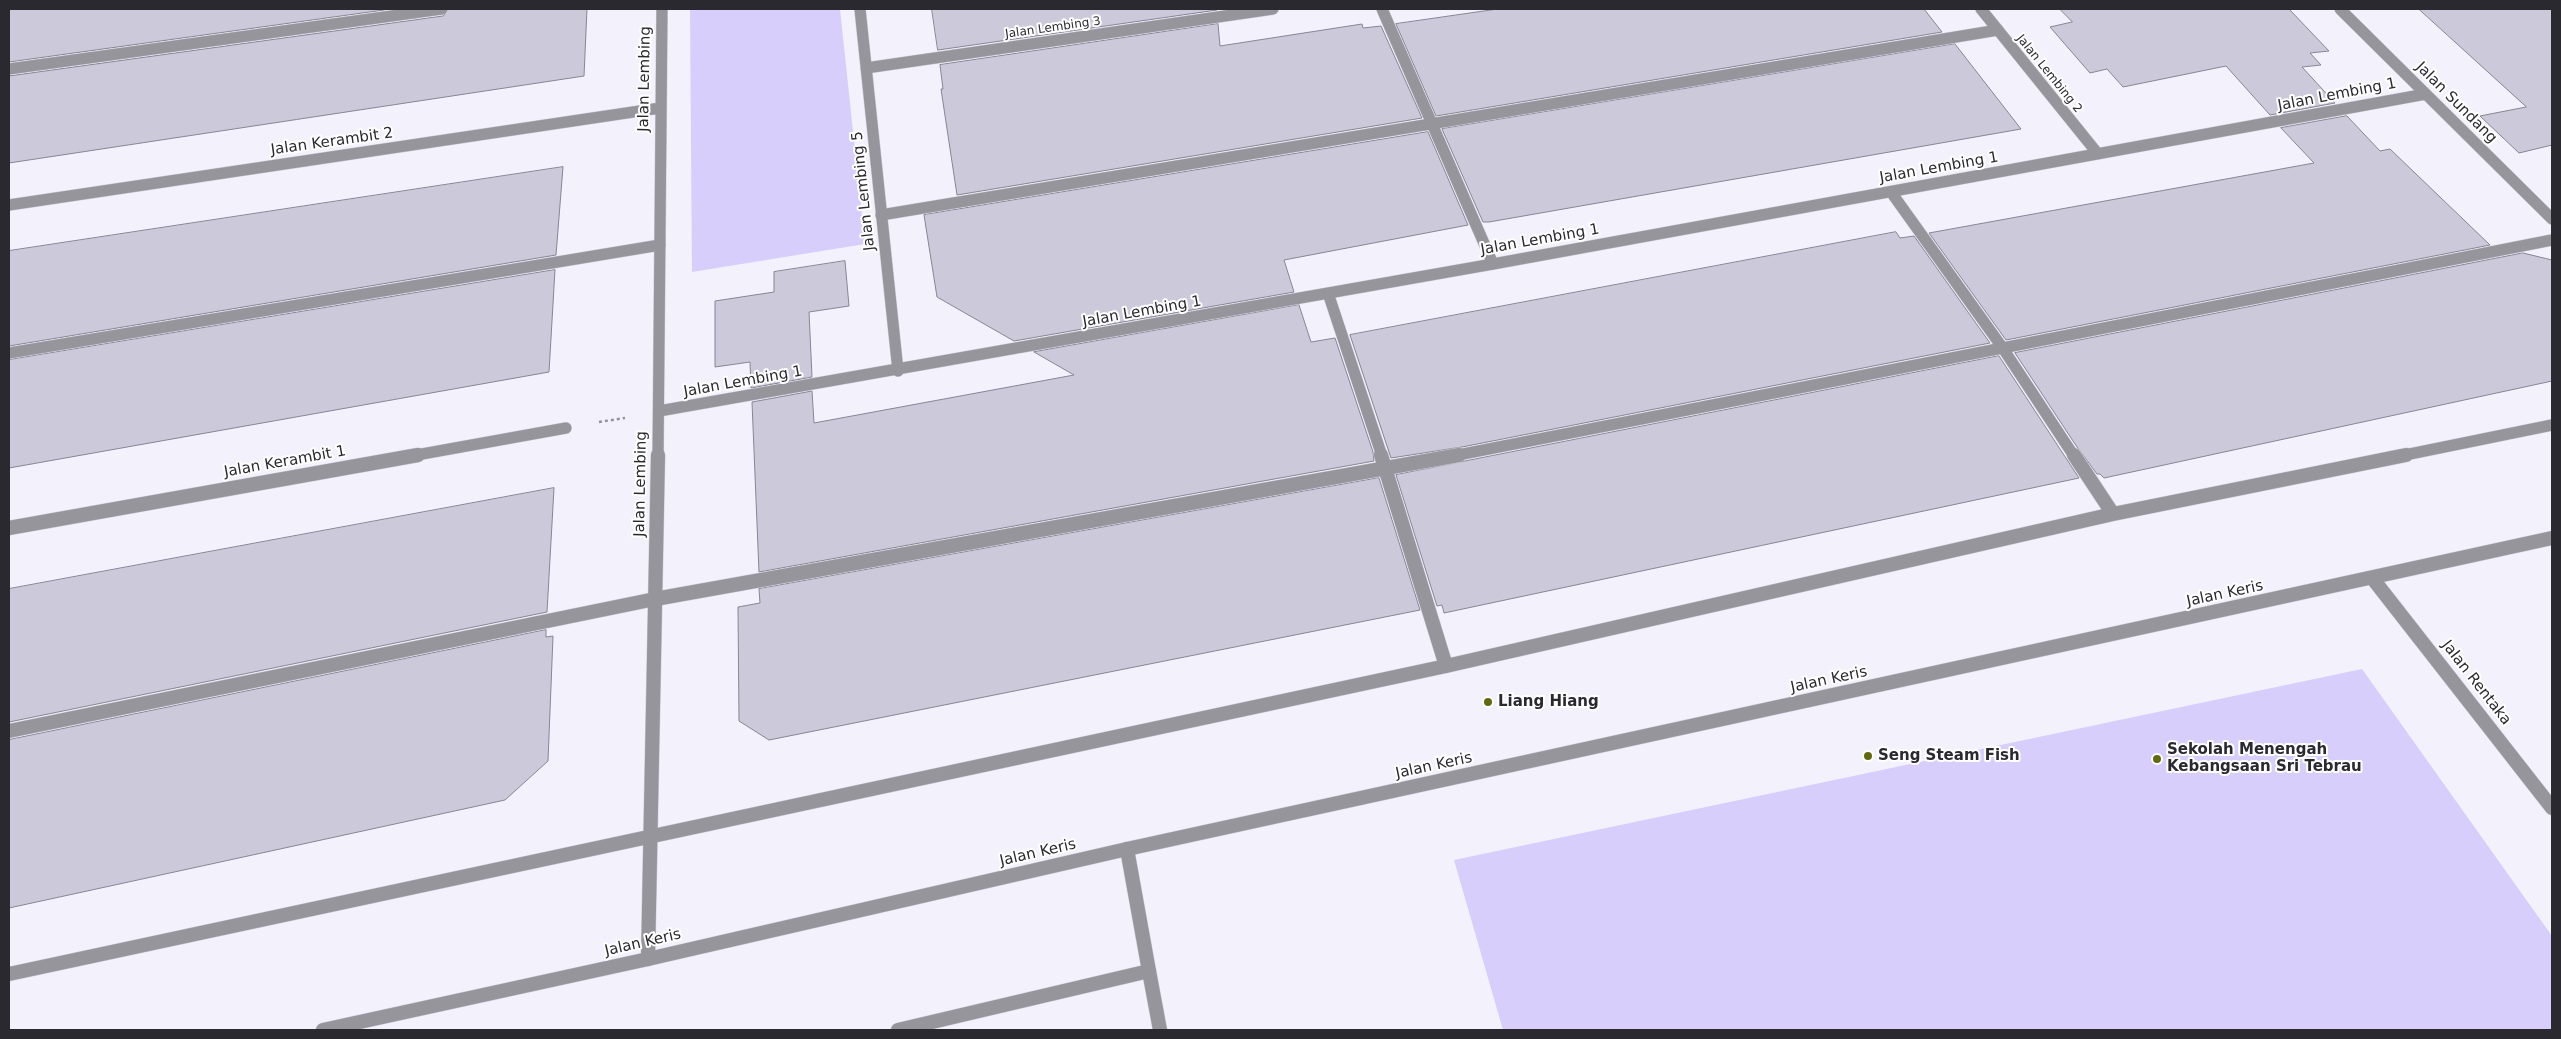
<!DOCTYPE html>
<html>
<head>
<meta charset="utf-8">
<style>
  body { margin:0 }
  #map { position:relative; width:2561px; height:1039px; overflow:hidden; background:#f3f1fc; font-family:"DejaVu Sans",sans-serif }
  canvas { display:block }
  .frame { position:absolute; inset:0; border:10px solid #2a2930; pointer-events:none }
</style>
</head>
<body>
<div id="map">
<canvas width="2561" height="1039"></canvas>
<div class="frame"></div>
</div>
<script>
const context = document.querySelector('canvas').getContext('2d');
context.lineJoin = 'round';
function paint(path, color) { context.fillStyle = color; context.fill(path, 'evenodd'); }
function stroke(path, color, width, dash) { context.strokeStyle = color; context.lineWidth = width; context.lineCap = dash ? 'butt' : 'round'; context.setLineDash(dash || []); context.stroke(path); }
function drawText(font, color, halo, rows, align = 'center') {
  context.font = font + ' "DejaVu Sans",sans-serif'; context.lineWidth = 4; context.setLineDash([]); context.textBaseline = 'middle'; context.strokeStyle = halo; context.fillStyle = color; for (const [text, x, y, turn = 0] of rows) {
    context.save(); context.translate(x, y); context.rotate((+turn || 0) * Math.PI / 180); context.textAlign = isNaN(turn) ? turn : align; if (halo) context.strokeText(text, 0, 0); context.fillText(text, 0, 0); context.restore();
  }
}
paint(new Path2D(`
  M690,9H840L865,244L692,272Z
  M2362,669L2552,936V1030H1503L1454,860Z`), '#d7cefb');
const building = new Path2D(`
  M9,9H391L9,62Z
  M449,9H587L584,76L9,163V76L443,16Z
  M932,9H1217V10L938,50Z
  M1498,9H1924L1942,32L1436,116L1396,24Z
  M2060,9H2289L2329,51L2310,53L2321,65L2302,67L2335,103L2270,115L2226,66L2123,87L2107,69L2090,73L2050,27L2072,22Z
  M2419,9H2552V145L2519,153L2480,116L2526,107Z
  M1218,24L1220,46L1362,24L1363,28L1381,26L1422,118L957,195L941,89H943L940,65Z
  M1955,44L2021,129L1489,222H1483L1442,129Z
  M2347,116L2380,151L2390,149L2490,245L2006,340L1929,233L2314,163L2281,128Z
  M1428,132L1468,225L1284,260L1294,292L1014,341L937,297L924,215Z
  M563,167L556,255L9,346V251Z
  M1896,232L1900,238L1914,236L1990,343L1462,447L1391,458L1350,335Z
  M2523,253L2552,260V381L2104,478L2100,474H2097L2077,447L2015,353Z
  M845,261L849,306L809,312L812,377L751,388L750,362L715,367V301L774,292V272Z
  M555,270L549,372L9,468V360Z
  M1299,305L1311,342L1335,338L1373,452L1374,461L759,572L752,402L812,391L814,423L1074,375L1034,352Z
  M1999,356L2079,478L1444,613L1442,605L1437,606L1396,475Z
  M1379,478L1420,610L769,740L739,721L738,607L760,603L759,589Z
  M554,488L547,612L9,722V589Z
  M546,630V637L553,636L548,761L505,800L9,908V740Z`);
paint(building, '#ccc9db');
stroke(building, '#878495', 1);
const serviceFar1 = new Path2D(`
  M1382,9L1493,264
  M9,69L442,9
  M881,215L1998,30
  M9,353L660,245
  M1453,456L2552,240`);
const service = new Path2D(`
  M9,731L655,599L1459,455
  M1149,971L1160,1030`);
const minorFar1 = new Path2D(`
  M860,9L898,371
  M1981,9L2098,154
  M2340,9L2552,219
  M866,68L1273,9
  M1891,192L2002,347L2074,456
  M9,205L660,108
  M1328,293L1382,456
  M659,411L1493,264L2426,94
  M411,456L566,428
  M658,456L662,9
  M2400,456L2552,425`);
const minor = new Path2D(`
  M1381,455L1446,666
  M2074,455L2113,514
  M9,528L418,455
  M2373,579L2552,808
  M648,959L658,455
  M9,974L1446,666L2113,514L2406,455
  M898,1030L1149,971L1127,849`);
const tertiary = new Path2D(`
  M323,1030L648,959L1127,849L2552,538`);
stroke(serviceFar1, '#cfcdd7', 12);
stroke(service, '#cfcdd7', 15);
stroke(minorFar1, '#cfcdd7', 12);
stroke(minor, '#cfcdd7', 15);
stroke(tertiary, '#cfcdd7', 15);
stroke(new Path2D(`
  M599,422L625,418`), '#94929b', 2.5, [3, 3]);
stroke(serviceFar1, '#96959c', 11);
stroke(service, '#96959c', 14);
stroke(minorFar1, '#96959c', 11);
stroke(minor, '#96959c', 14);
stroke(tertiary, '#96959c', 14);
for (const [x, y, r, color] of [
  [1488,702,5,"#636a0d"],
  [1868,756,5,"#636a0d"],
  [2157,759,5,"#636a0d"]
]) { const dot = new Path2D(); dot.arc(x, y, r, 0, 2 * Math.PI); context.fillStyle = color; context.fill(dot); stroke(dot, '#fff', 2); }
drawText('12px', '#2a2930', '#fff', [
  ["Jalan Lembing 3",1053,28,-8],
  ["Jalan Lembing 2",2049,74,51]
]);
drawText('15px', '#2a2930', '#fff', [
  ["Jalan Lembing",645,79,-89],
  ["Jalan Lembing 1",2337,95,-11],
  ["Jalan Sundang",2456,103,45],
  ["Jalan Kerambit 2",332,142,-8],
  ["Jalan Lembing 1",1939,168,-10],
  ["Jalan Lembing 5",864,191,-96],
  ["Jalan Lembing 1",1540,240,-10],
  ["Jalan Lembing 1",1142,312,-10],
  ["Jalan Lembing 1",743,382,-10],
  ["Jalan Kerambit 1",285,462,-10],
  ["Jalan Lembing",641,484,-89],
  ["Jalan Keris",2225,594,-12],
  ["Jalan Keris",1829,680,-12],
  ["Jalan Rentaka",2476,683,52],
  ["Jalan Keris",1434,766,-12],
  ["Jalan Keris",1038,853,-13],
  ["Jalan Keris",643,943,-13]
]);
drawText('bold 15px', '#2a2930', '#fff', [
  ["Liang Hiang",1498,702],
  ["Sekolah Menengah",2167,750],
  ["Kebangsaan Sri Tebrau",2167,767],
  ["Seng Steam Fish",1878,756]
], 'left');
</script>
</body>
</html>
